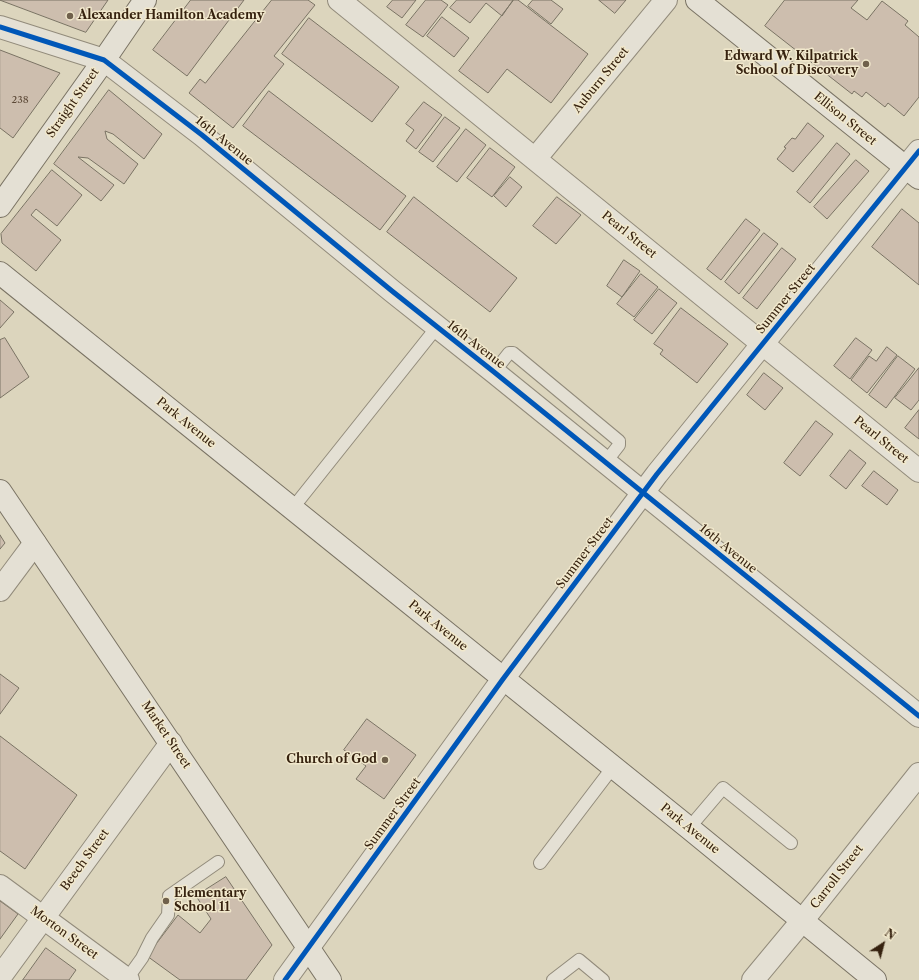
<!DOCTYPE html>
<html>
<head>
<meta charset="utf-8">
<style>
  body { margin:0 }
  #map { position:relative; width:919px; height:980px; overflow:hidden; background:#dcd5bd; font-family:"Libre Caslon Text",serif }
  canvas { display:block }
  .north { position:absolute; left:863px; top:924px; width:40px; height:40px; -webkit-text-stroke:3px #f1e8cc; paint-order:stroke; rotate:36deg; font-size:11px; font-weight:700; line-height:16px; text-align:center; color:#36220f }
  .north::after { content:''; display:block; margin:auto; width:14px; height:18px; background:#36220f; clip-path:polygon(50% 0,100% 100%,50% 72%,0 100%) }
</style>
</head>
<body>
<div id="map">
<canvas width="919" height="980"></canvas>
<div class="north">N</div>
</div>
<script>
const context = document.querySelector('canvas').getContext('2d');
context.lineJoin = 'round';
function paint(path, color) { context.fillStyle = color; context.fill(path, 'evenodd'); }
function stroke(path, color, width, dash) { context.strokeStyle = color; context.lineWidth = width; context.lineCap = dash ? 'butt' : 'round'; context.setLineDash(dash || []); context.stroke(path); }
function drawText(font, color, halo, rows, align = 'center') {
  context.font = font + ' "Libre Caslon Text",serif'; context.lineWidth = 3; context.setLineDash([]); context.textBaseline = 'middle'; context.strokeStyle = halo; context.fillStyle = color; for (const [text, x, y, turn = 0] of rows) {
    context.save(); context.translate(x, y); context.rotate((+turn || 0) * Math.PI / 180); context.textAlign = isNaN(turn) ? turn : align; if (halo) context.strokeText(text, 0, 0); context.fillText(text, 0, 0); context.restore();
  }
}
const building = new Path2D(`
  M0,0H108L86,32Z
  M191,0H244L187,76L153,50Z
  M272,0H308L315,5L274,56L284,64L233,128L189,93L200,79L205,83Z
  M393,0H416L402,18L387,7Z
  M426,0H441L448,5L423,37L406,25Z
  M457,0H513L502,16L486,3L470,23L450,8Z
  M514,0H518L588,54L551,103L507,69L488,93L459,71Z
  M533,0H551L563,9L551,24L528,6Z
  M599,0H626L615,13Z
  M785,0H858L851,8L867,20L882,1L908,21L905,25L919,37V97L904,116L888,103L885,107L866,92L862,97L854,91L852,94L765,26Z
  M442,17L469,38L454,57L427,36Z
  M309,18L399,87L372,122L282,54Z
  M0,50L60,73L13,138L0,128Z
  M109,90L162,134L144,159L113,134L105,131L107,139L138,164L124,184L88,158L78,157L114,185L101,201L54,164Z
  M269,91L406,196L380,230L243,126Z
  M424,102L442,115L416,149L406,141L414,130L406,124Z
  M445,117L460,128L433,162L419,152Z
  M808,123L824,136L793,172L777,159L786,148L784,147L792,138L795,139Z
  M466,129L486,145L457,182L437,167Z
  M837,143L850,154L810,203L797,192Z
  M490,148L515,167L492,197L467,178Z
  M856,160L869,171L827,219L814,207Z
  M52,170L82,195L57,226L36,209L31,215L61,240L36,271L2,243L1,234Z
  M510,177L522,187L506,207L494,196Z
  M414,197L517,278L490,312L387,232Z
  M557,197L581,215L556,244L533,226Z
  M902,209L919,223V285L872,247Z
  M746,219L760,230L721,280L707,269Z
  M764,233L778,244L739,294L725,282Z
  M782,248L796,259L757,309L743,298Z
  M624,260L640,271L622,297L607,286Z
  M641,274L658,287L634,317L617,304Z
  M659,289L677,303L652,334L634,320Z
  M0,300L14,312L0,328Z
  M681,308L728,344L697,383L660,354L663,350L654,344Z
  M5,338L29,377L0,398V340Z
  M856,338L872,350L850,379L834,366Z
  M887,347L897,355L867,393L851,380L869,356L876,361Z
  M898,356L915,369L886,408L869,395Z
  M919,368V400L911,410L895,398Z
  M764,373L783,388L765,410L747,395Z
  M919,410V439L905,428Z
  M816,421L833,434L800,476L784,463Z
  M850,450L866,463L846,489L830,476Z
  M874,471L898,490L887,505L862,486Z
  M0,535L5,543L0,549Z
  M0,674L19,688L0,714Z
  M367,719L416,755L384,799L356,779L366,766L344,750Z
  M0,736L77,795L25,869L0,851Z
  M226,877L272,945L246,980H180L147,956L178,915L200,933L211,919L196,896Z
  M0,901L18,914L0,939Z
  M46,948L76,970L69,980H23Z`);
paint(building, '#cdbeae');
stroke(building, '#7a7364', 1);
const lane = new Path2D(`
  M494,372L509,353H513L619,441V445L605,463
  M292,509L437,327
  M689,828L723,788L791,843
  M540,863L613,767
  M127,979L142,958L152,938L168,915L169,896L218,862
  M553,980L579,960L603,980`);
const street = new Path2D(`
  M339,0L919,471
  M0,27L104,60L202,135L392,291L494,372L919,716
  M535,159L666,0
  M0,590L35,543
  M0,886L128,980
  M0,977L171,743
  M285,980L503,679L512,667L657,474L919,151
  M753,980L802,921L919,774`);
const secondary = new Path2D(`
  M697,0L919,178
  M0,206L104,60L145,0
  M0,273L689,828L875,980
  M0,491L330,980`);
stroke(lane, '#928b7b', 14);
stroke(street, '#928b7b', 24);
stroke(secondary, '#7a7364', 24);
stroke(lane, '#e4e0d4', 12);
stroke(street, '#e4e0d4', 22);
stroke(secondary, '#e4e0d4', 22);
stroke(new Path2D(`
  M0,27L104,60L202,135L392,291L494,372L919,716
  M285,980L503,679L512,667L657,474L919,151`), '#0057b8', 5);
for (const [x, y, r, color] of [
  [70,16,4,"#70614c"],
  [866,64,4,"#70614c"],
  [385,760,4,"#70614c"],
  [166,901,4,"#70614c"]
]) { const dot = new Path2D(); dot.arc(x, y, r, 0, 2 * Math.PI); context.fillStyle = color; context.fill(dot); stroke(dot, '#f1e8cc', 1.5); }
drawText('10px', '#5c4937', null, [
  ["238",20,100]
]);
drawText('bold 12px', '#36220f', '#f1e8cc', [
  ["Alexander Hamilton Academy",78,16],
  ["Edward W. Kilpatrick",858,57,"right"],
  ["School of Discovery",858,71,"right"],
  ["Church of God",377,760,"right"],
  ["Elementary",174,894],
  ["School 11",174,908]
], 'left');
drawText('12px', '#36220f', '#f1e8cc', [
  ["Auburn Street",601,80,-51],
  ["Straight Street",73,103,-55],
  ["Ellison Street",845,119,39],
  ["16th Avenue",224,141,39],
  ["Pearl Street",629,235,39],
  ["Summer Street",786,299,-51],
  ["16th Avenue",476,345,38],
  ["Park Avenue",186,423,39],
  ["Pearl Street",881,440,39],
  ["16th Avenue",728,549,39],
  ["Summer Street",585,553,-53],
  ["Park Avenue",438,626,39],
  ["Market Street",166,735,56],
  ["Summer Street",393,814,-54],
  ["Park Avenue",690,829,39],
  ["Beech Street",85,860,-54],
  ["Carroll Street",837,877,-52],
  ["Morton Street",64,933,36]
]);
</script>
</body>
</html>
